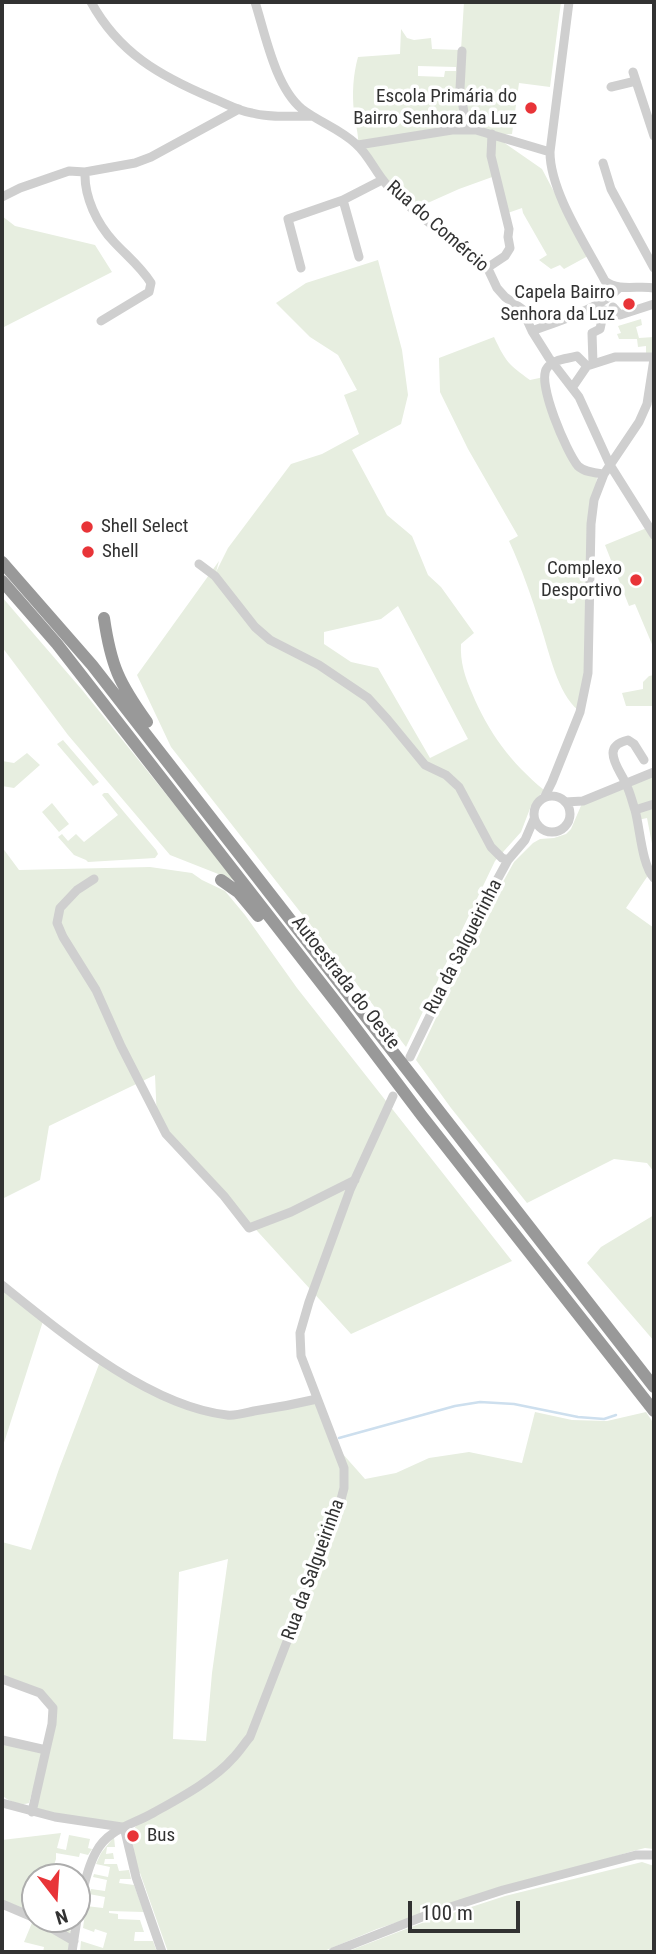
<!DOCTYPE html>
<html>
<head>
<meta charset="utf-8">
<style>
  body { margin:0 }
  #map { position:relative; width:656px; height:1954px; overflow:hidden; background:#fff; font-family:"Roboto Condensed",sans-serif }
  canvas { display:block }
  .frame { position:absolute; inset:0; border:4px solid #323232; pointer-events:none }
  .north { position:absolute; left:21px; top:1863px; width:70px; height:70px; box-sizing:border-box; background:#fff; border:2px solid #adadad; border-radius:50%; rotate:163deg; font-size:19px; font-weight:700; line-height:28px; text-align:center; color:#323232 }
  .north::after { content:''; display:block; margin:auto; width:24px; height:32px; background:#e83438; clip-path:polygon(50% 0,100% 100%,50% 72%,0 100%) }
  .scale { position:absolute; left:408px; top:1901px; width:112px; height:32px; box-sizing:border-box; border:4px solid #323232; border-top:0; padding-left:9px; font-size:21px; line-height:24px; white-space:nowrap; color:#323232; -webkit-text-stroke:5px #fff; paint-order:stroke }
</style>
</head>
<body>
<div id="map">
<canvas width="656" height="1954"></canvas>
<div class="frame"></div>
<div class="north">N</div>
<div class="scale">100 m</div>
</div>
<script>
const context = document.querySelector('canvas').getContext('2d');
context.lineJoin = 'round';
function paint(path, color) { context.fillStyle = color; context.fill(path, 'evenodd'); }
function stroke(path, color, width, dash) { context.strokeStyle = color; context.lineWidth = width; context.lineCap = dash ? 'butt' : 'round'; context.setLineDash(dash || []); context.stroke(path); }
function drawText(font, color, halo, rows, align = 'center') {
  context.font = font + ' "Roboto Condensed",sans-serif'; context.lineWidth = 7; context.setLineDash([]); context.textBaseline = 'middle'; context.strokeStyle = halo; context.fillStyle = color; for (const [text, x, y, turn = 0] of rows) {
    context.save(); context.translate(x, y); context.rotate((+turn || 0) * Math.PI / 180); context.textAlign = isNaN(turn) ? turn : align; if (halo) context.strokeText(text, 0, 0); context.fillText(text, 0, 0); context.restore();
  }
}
paint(new Path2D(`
  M464,2H561L550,87L519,83L512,134L493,135L542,169L588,256L564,269L560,265L551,269L539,260L547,255L523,213L522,208L505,214L495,176L459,189L412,210L358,145C359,134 355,124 354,112C352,94 353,75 358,57L400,54L401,29L407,38L414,40L431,38L432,49L461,50ZM418,66L456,67V71H445L444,77L418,76Z
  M2,216L15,226L95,245L112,272L2,328Z
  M378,260L402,350L408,395L401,424L352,450L387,515L412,536L428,575L441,587L474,633L461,644C460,662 465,677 472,693C488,732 511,763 544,790L531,806L521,832L495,861L406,1047L171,747L137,675L219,561L216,572L228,548L291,464L322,454L359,434L344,395L357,390L338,355L310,337L276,303L306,283ZM398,606L468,739L430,758L378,668L351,662L324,644V632L381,619Z
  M641,319L642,325L636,327L639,338L654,337V353H646V346L638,347L637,339H619L617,334L621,333L618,326Z
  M494,337C506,362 508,364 530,380L544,377L545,386L579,467L597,476L585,672L578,710C558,694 549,652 541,627C532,598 522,569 509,541L518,536L468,449L440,392L439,358Z
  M654,525V649L635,604L629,606L605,545Z
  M2,597L83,691L236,881L170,855L68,735L2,647Z
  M654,675V706H626L622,693L643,689V682L649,676Z
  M63,740L99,782L93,786L57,744Z
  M27,753L40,765L14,788L2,786V761L14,763Z
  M654,772V854L647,818L638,820L649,870H654V878L649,874L626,908L654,928V1172L647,1163L614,1159L527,1203L451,1108L416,1060L488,909L514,862L533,843L540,839L554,838L566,834L571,829L583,801Z
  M104,793H108L156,850L158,854L155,858L88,862L86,860L74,855L58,837L62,834L68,841L76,834L84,842L118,815L102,795Z
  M52,803L69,824L59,832L42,812Z
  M2,847L19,870L150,867L192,873L202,880L225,891L245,915L297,988L512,1261L351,1334L157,1121L155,1075L49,1126L40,1180L2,1199Z
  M654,1215V1341L587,1263L601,1247Z
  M2,1285L44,1318L2,1449Z
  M101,1359L177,1401L229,1415L317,1399L334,1444L365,1479L396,1473L429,1458L469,1452L522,1463L535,1412L572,1420L607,1421L646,1412L654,1424V1849L645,1848L633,1851L419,1915L377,1929L322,1952H168L140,1873H138L132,1840L133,1830L141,1820L124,1825L33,1811L53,1708L40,1693L2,1679V1542L31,1550L59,1469ZM228,1559L212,1673L206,1741L173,1739L179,1572Z
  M2,1742L44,1751L29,1803C20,1806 8,1801 2,1795Z
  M61,1833L57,1848L66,1850L69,1835L90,1839L88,1848L92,1849L88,1855L80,1853L79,1857L56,1853V1859L50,1877H35V1919L43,1920L71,1931L68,1952H43L44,1947L24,1942L34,1918L2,1909V1840Z
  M114,1837L115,1847H107L106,1854L113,1853L114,1859H105L104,1864H117L119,1871L129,1870L131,1879H120L119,1883L134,1885L144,1912L109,1911V1913L118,1914V1919L140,1920L144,1932H135L134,1941H153L157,1952H80L81,1941L103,1948L107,1933L95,1929L94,1932L83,1928L86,1906L103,1908L105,1897L89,1894L91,1889L105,1891L107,1880L93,1877L94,1874L108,1877L110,1867L96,1864L101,1853Z
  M642,1862L654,1866V1952H346L419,1924L505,1896Z`), '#e7eee0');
stroke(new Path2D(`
  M339,1438L455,1406L480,1402L514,1404L578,1417L604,1419L616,1415`), '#cddfee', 2.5);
stroke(new Path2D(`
  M91,2C119,53 160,76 212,98C225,103 238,111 252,113C271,118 293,116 312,116
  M255,2C265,33 275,87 302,109C319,122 340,129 356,144C369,155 376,174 388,186C416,215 448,237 480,260L489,271L497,288L505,297L522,309L532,331L549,358L579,397L610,465L654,535
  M569,2L550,152C550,192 586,245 605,281C619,292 638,285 654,288
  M462,51L460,89L467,130
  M633,72L654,136
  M611,87L636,81
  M358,145L452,130H476L550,152
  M603,163L611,189L654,268
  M85,172C84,197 97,224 114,242C127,256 141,267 151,283L149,292L101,321
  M2,197L20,188L69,171L85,172L135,163L151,157L239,109
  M343,200L359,257
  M301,268L288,219L343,200L382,180
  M487,268L505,256L510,248L508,237L509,229L491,156L492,134
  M613,307L620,315L654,304
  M532,331C559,321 600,309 619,288
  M593,363L592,333L600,329L604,310
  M587,366L615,357H654
  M572,388L587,366L577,356C567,359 553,359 547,368C536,382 567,453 578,466C584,472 595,473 604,474
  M199,564L215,576L255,627L270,640L319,665L368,698L388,720L425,765L446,775L459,787L491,847L502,858L508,860
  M644,760L634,744L628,740C620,742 613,745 613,753C613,764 622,774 626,784C630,792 632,801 635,810C640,828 642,866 654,878
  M534 814a18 18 0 1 1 36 0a18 18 0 1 1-36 0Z
  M544,798L552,782L580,712L588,673L591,524L594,500L604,474L639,422L647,404L654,359
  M565,802L583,801L654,772
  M635,810L654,804
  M94,879L77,890L60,908L57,923L63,937L96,990L121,1046L166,1134L224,1196L249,1228L291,1212L355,1180
  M410,1057L485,902L508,860L525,840L534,819
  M2,1285C62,1333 148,1406 227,1415C235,1416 245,1413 254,1411C275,1408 296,1404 317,1399
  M2,1679L40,1693L53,1708L52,1724L46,1750
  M2,1740L46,1750L32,1812
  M2,1803L55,1817L122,1827
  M124,1827L136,1877L162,1952
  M2,1904L35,1918
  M36,1919L74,1941
  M72,1952C76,1925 83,1875 96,1852C108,1829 132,1825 153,1813C178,1799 214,1780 233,1758C239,1752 244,1744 250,1737L339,1507L344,1488V1468L301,1356L300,1333L309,1302L350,1190L393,1096
  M333,1952L432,1913L503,1890L636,1855H654`), '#cfcfcf', 9);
stroke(new Path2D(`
  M2,562L92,665L654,1387
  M2,581L57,644L342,1010L422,1116L654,1411
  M104,618C111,666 119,683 147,722
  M221,880L238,892L258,916`), '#999', 12);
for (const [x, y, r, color] of [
  [531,108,7,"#e83438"],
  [629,304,7,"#e83438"],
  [87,527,7,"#e83438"],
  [88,552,7,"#e83438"],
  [636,580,7,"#e83438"],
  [133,1836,7,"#e83438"]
]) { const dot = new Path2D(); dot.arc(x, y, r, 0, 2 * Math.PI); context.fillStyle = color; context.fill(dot); stroke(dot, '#fff', 2.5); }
drawText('19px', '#323232', '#fff', [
  ["Escola Primária do",517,97],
  ["Bairro Senhora da Luz",517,119],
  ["Capela Bairro",615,293],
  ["Senhora da Luz",615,315],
  ["Shell Select",101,527,"left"],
  ["Shell",102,552,"left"],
  ["Complexo",622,569],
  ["Desportivo",622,591],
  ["Bus",147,1836,"left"]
], 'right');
drawText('19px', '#323232', '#fff', [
  ["Rua do Comércio",437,227,41],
  ["Rua da Salgueirinha",464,947,-63],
  ["Autoestrada do Oeste",345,983,52],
  ["Rua da Salgueirinha",314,1570,-70]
]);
</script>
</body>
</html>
